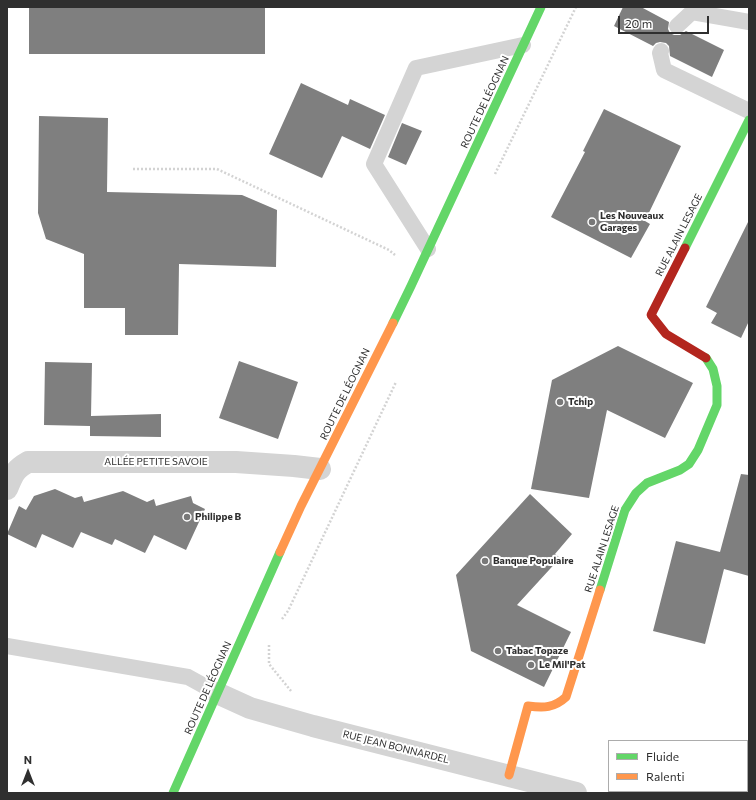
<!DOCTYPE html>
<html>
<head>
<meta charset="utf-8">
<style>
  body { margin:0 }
  #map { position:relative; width:756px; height:800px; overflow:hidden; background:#fff; font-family:Commissioner,sans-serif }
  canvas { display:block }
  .frame { position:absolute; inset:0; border:8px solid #2f2f2f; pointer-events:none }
  .legend { position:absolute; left:608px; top:740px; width:140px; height:52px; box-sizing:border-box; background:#fff; border:1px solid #acacac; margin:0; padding:5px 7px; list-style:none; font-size:12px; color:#2f2f2f }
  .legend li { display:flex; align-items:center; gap:8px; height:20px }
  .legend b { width:20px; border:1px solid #acacac }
  .north { position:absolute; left:8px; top:752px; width:40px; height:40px; -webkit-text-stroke:3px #fff; paint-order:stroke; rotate:0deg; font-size:11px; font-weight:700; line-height:16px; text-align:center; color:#2f2f2f }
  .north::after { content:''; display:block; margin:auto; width:14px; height:18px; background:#2f2f2f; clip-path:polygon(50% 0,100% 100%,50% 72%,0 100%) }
  .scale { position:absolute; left:618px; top:16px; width:91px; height:18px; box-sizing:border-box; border:2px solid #2f2f2f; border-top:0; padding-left:5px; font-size:12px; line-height:14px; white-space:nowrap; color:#2f2f2f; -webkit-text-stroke:3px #fff; paint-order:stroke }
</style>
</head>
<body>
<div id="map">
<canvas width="756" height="800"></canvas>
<div class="frame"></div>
<ul class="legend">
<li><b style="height:5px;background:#63d668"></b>Fluide</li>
<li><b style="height:5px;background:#ff974d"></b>Ralenti</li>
</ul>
<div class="north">N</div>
<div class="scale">20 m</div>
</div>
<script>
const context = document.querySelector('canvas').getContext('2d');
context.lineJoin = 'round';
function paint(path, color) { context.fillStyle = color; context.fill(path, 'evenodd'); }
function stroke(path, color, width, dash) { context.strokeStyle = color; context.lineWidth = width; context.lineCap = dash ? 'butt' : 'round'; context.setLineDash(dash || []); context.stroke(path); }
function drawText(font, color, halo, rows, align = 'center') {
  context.font = font + ' Commissioner,sans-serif'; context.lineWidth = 4; context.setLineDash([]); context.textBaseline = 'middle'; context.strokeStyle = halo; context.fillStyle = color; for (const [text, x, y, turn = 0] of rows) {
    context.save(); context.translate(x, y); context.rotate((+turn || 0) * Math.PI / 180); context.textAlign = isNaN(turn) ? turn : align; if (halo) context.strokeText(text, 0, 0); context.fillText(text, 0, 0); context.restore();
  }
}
paint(new Path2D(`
  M29,7H265V54H29Z
  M623,7H641L669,22L668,29L670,33L674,35H680L686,31L724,50L712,77L670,56L669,46L666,43L660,42L656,43L653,46L614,26Z
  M301,83L348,105L350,99L385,115L370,149L342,136L322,178L269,154Z
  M604,109L681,146L645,221L650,224L631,258L551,217L585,152L583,151Z
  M39,116L108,118L107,192L242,195L277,210L276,267L179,264L178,335H125V308H84V254L46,239L38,213Z
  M402,123L422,131L406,165L388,157Z
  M749,220V321L741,338L711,323L717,313L706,307Z
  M618,346L693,383L665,438L607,410L589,498L531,489L552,380Z
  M239,361L298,382L278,439L219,418Z
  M45,362L92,363L91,416L161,414V437L90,436V426L44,425Z
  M741,474L749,475V576L724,569L705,644L653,631L676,541L720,552Z
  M55,489L75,498L82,496L84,502L123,491L147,502L154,499L156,506L191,496L193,503L205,509L186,550L154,535L145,553L115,539L112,545L81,532L73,548L42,534L36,548L7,534L19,506L26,510L34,496Z
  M530,494L572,534L555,554L560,558L517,605L571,632L544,687L471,651L456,575Z`), '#7f7f7f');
stroke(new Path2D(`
  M133,169H217L389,250L395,255
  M495,174L576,7
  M282,619L288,611L396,382
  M269,645V664L291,691`), '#d3d3d3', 2.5, [2, 2]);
stroke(new Path2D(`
  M677,26L692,12L749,22
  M661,51L660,53L664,70L749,111
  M428,249L374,164L416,68L523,45
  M7,646L188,677L217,693`), '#d4d4d4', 16);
stroke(new Path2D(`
  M7,489C13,475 14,470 28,462H236L294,466L320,469
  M217,693L250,708L313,726L576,793`), '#d4d4d4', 22);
stroke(new Path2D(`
  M685,248L749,120
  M393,323L411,286L541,7
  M600,590L625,510L636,493L647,483L680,470L689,464L698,450L717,405V386L713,369L706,358
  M173,793L280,552`), '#63d668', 9);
stroke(new Path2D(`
  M280,552L301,506L393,323
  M509,775L528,706C544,708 554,708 566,697L600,590`), '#ff974d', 9);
stroke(new Path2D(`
  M685,248L651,315L666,334L706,358`), '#b3261e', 9);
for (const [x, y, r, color] of [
  [592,222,4,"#787878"],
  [560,402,4,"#787878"],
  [187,517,4,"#787878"],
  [485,561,4,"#787878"],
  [498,651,4,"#787878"],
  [531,665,4,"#787878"]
]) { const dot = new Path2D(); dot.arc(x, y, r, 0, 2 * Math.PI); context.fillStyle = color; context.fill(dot); stroke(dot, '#fff', 1.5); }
drawText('10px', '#2f2f2f', '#fff', [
  ["ROUTE DE LÉOGNAN",485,102,-65],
  ["RUE ALAIN LESAGE",679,235,-63],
  ["ROUTE DE LÉOGNAN",345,394,-64],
  ["ALLÉE PETITE SAVOIE",156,462],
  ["RUE ALAIN LESAGE",602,549,-72],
  ["ROUTE DE LÉOGNAN",208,688,-66],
  ["RUE JEAN BONNARDEL",396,747,14]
]);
drawText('bold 10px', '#2f2f2f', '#fff', [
  ["Les Nouveaux",600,216],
  ["Garages",600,228],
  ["Tchip",568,402],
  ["Philippe B",195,517],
  ["Banque Populaire",493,561],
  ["Tabac Topaze",506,651],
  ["Le Mil'Pat",539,665]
], 'left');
</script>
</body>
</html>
